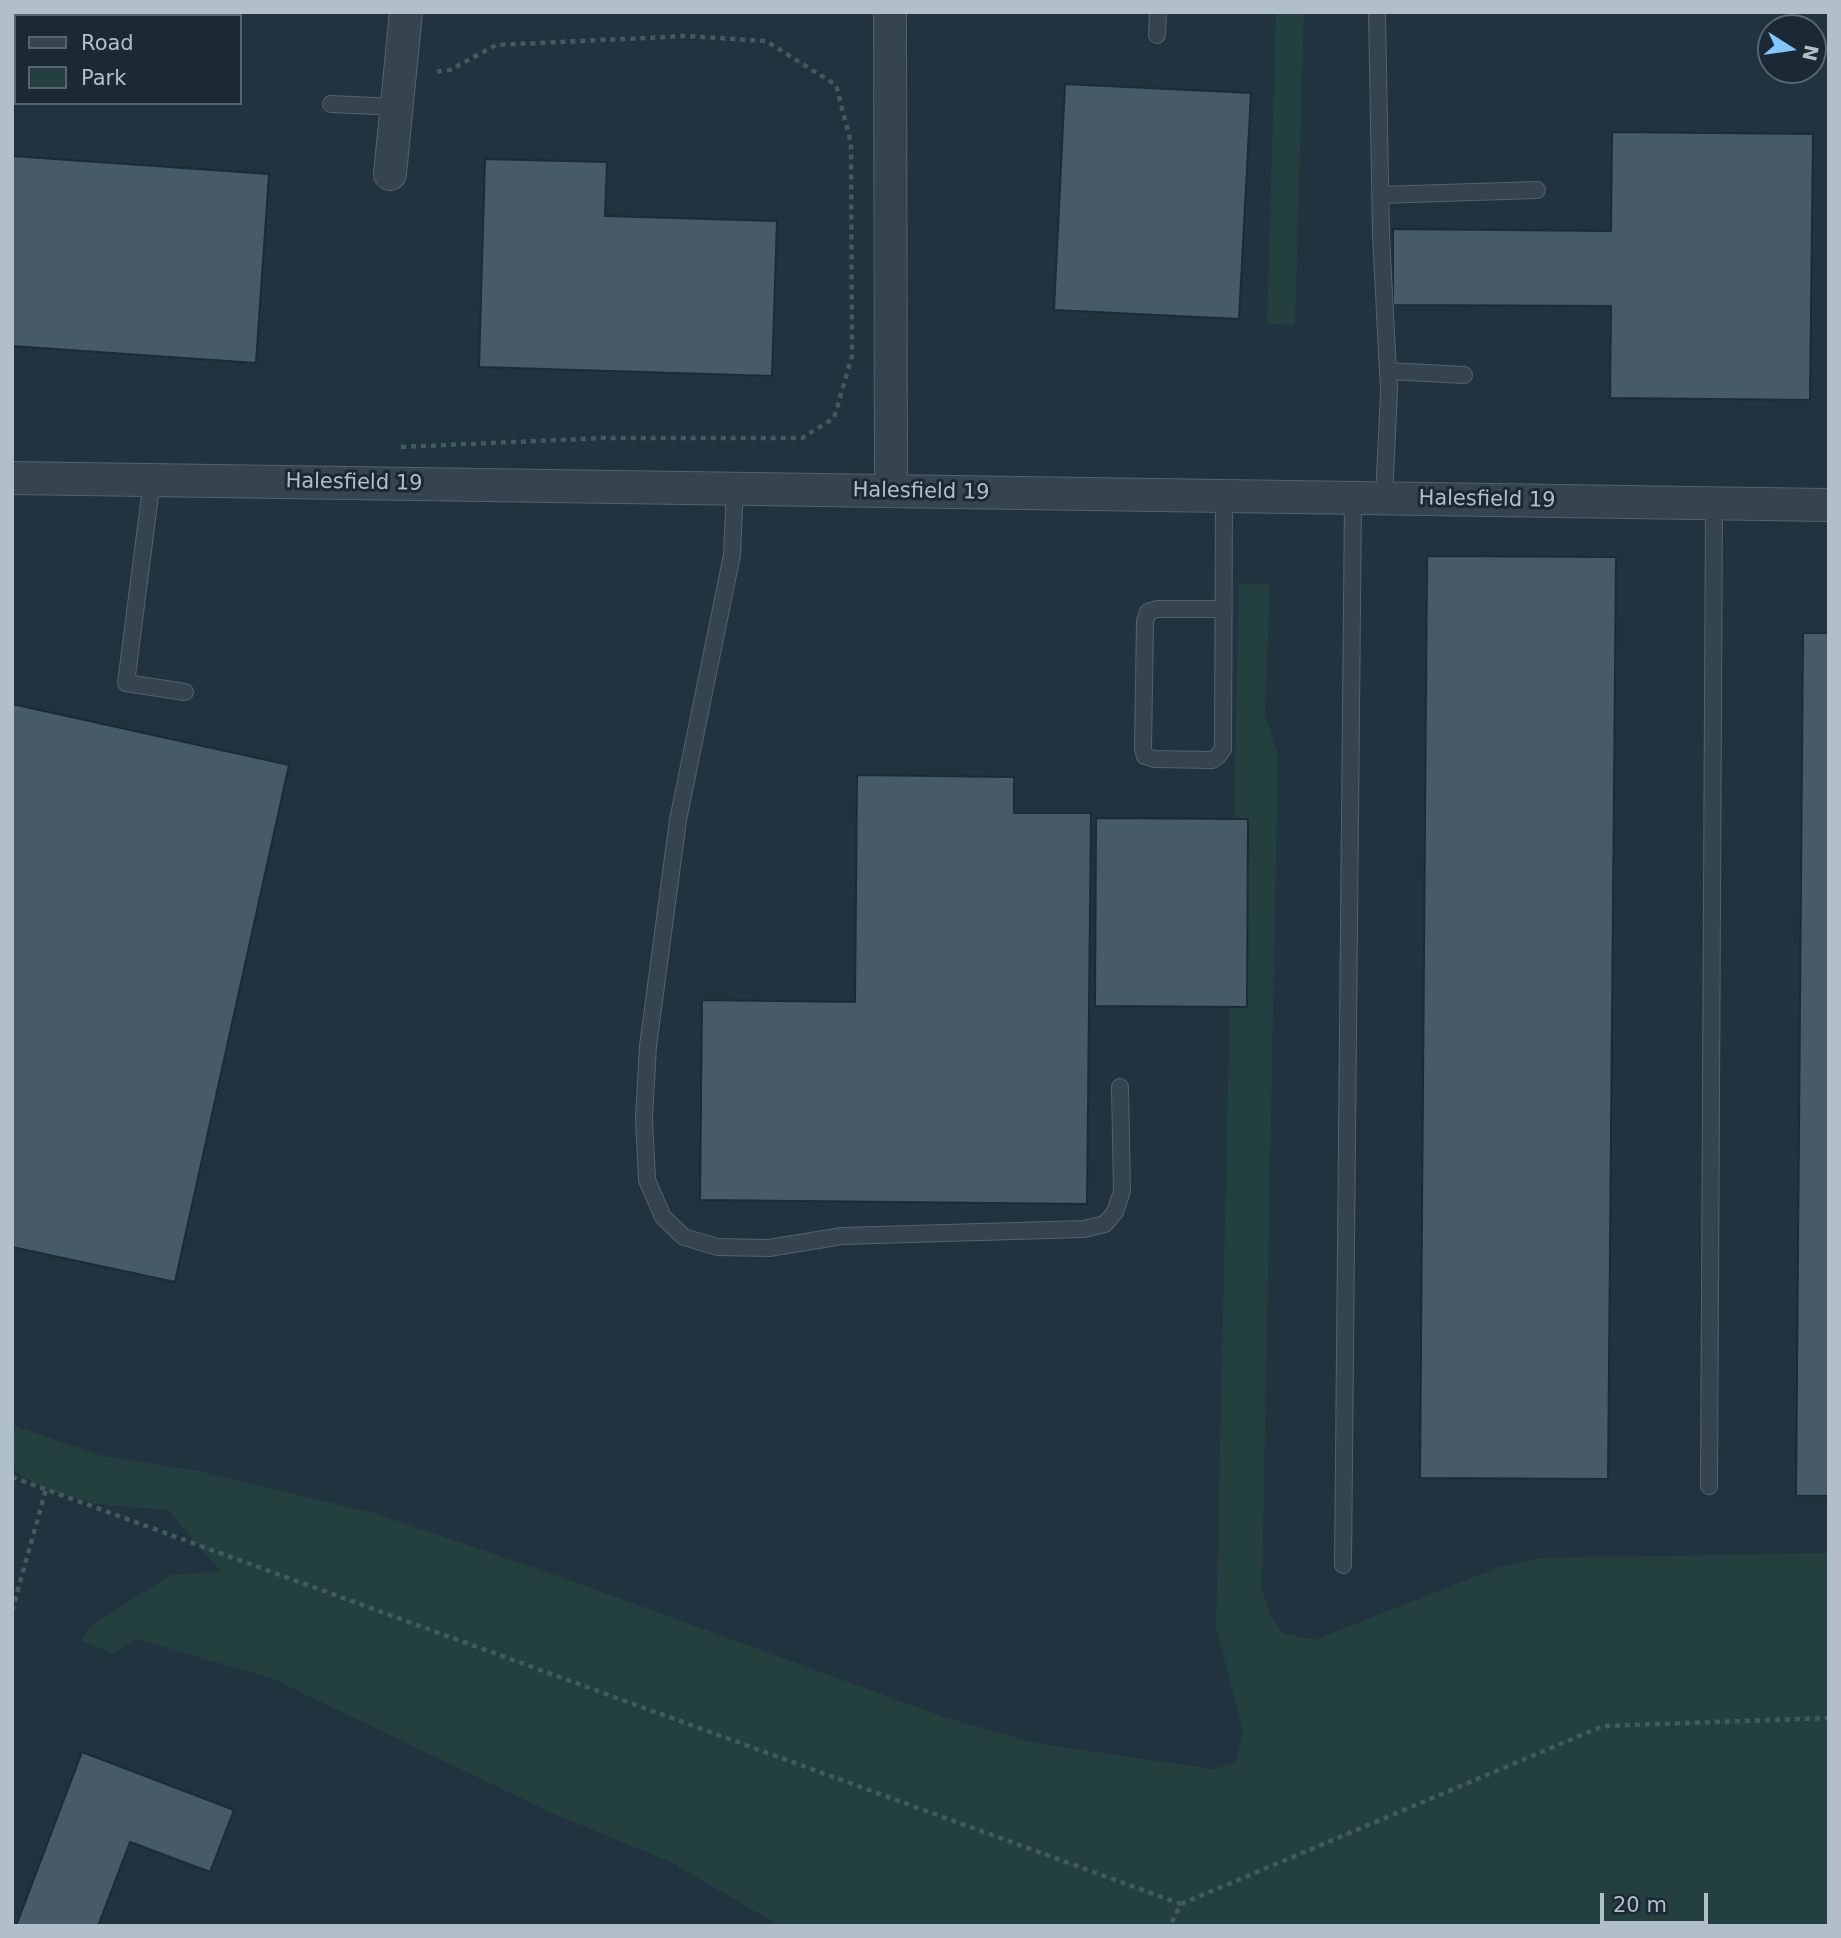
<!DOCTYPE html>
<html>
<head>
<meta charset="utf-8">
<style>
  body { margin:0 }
  #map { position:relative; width:1841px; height:1938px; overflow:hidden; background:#21333f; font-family:"DejaVu Sans",sans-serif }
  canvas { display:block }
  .frame { position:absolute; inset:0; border:14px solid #b0bfca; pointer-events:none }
  .legend { position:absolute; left:14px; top:14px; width:228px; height:91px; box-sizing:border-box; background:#1a2933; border:2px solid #56656f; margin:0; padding:9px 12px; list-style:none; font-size:21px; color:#b0bfca }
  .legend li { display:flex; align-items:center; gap:14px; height:35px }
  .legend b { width:35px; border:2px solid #56656f }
  .north { position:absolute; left:1757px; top:14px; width:70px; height:70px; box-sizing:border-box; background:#1a2933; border:2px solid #56656f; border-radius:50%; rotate:102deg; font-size:19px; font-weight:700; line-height:28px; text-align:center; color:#b0bfca }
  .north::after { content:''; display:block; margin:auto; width:24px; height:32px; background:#80c6ff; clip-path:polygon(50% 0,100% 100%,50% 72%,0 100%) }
  .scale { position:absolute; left:1600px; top:1893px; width:108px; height:32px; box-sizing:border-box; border:4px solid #b0bfca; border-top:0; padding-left:9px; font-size:21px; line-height:24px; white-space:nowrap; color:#b0bfca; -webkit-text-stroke:5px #1a2933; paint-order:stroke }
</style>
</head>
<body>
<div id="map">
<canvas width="1841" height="1938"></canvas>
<div class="frame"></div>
<ul class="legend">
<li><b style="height:9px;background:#35444e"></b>Road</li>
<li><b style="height:19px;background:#23403e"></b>Park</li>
</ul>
<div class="north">N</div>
<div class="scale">20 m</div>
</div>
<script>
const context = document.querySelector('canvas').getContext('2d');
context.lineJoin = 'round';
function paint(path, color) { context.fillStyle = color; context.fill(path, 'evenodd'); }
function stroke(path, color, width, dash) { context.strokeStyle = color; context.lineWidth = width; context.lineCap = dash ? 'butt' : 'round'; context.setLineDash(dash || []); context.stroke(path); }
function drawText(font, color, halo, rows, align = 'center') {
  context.font = font + ' "DejaVu Sans",sans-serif'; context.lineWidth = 6; context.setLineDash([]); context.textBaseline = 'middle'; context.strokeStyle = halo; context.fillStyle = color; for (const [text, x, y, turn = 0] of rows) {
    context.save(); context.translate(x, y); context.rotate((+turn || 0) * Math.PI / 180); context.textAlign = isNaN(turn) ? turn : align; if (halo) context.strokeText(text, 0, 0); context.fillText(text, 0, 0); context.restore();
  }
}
paint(new Path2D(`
  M1276,12H1304L1295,325L1267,324Z
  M1270,583L1265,715L1278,754L1262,1590L1271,1616L1283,1633L1314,1640L1499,1567L1543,1558L1829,1553V1926H780L671,1862L554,1814L271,1678L136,1639L112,1654L81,1640L93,1624L171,1575L221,1572L168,1510L96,1504L46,1489L12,1470V1425L102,1456L198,1471L374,1513L561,1577L944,1717L1035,1743L1213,1769L1236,1762L1243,1731L1216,1628L1239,584Z`), '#23403e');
const building = new Path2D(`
  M1065,84L1251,93L1239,319L1054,310Z
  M1612,132L1813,134L1810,400L1610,398L1611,306L1393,305V229L1611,231Z
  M12,156L269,174L256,363L12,346Z
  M485,159L607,162L605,216L777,221L772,376L479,367Z
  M1427,556L1616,557L1608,1479L1420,1478Z
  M1803,633H1829V1496H1796Z
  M12,704L289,765L175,1282L12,1247Z
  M857,775L1014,777V813H1091L1087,1204L700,1200L702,1000L855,1002Z
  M1096,818L1248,819L1247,1007L1095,1006Z
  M82,1752L234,1810L210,1872L130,1842L98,1926H16Z`);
paint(building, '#465a68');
stroke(building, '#1c2b35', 2);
const service = new Path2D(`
  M1377,12L1381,235L1389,391L1384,498
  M1157,35L1158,12
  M331,104L396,107
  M1380,195L1537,190
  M1388,371L1464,375
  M152,480L126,683L185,692
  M735,488L732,555L678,820L648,1046L644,1118L647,1180L663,1217L684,1237L717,1247L769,1248L842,1236L1084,1229L1105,1224L1115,1212L1122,1191L1120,1087
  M1223,609H1157L1148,612L1145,621L1143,749L1145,756L1154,759L1212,760L1218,756L1223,749L1224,496
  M1709,1486L1714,504
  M1343,1565L1353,498`);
const minor = new Path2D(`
  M890,12L891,491
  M390,174L406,12
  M12,478L1829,505`);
stroke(service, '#53626c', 18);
stroke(minor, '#53626c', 34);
stroke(new Path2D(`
  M401,447L603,438H802L834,418L852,356L851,143L836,85L766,41L687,36L496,45L450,70L433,72
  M12,1477L1181,1904L1170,1926
  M12,1611L46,1489
  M1181,1904L1603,1726L1829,1718`), '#415c5a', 4.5, [5, 5]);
stroke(service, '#35444e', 16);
stroke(minor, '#35444e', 32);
drawText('21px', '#b0bfca', '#1a2933', [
  ["Halesfield 19",354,483,1],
  ["Halesfield 19",921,492,1],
  ["Halesfield 19",1487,500,1]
]);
</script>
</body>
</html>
